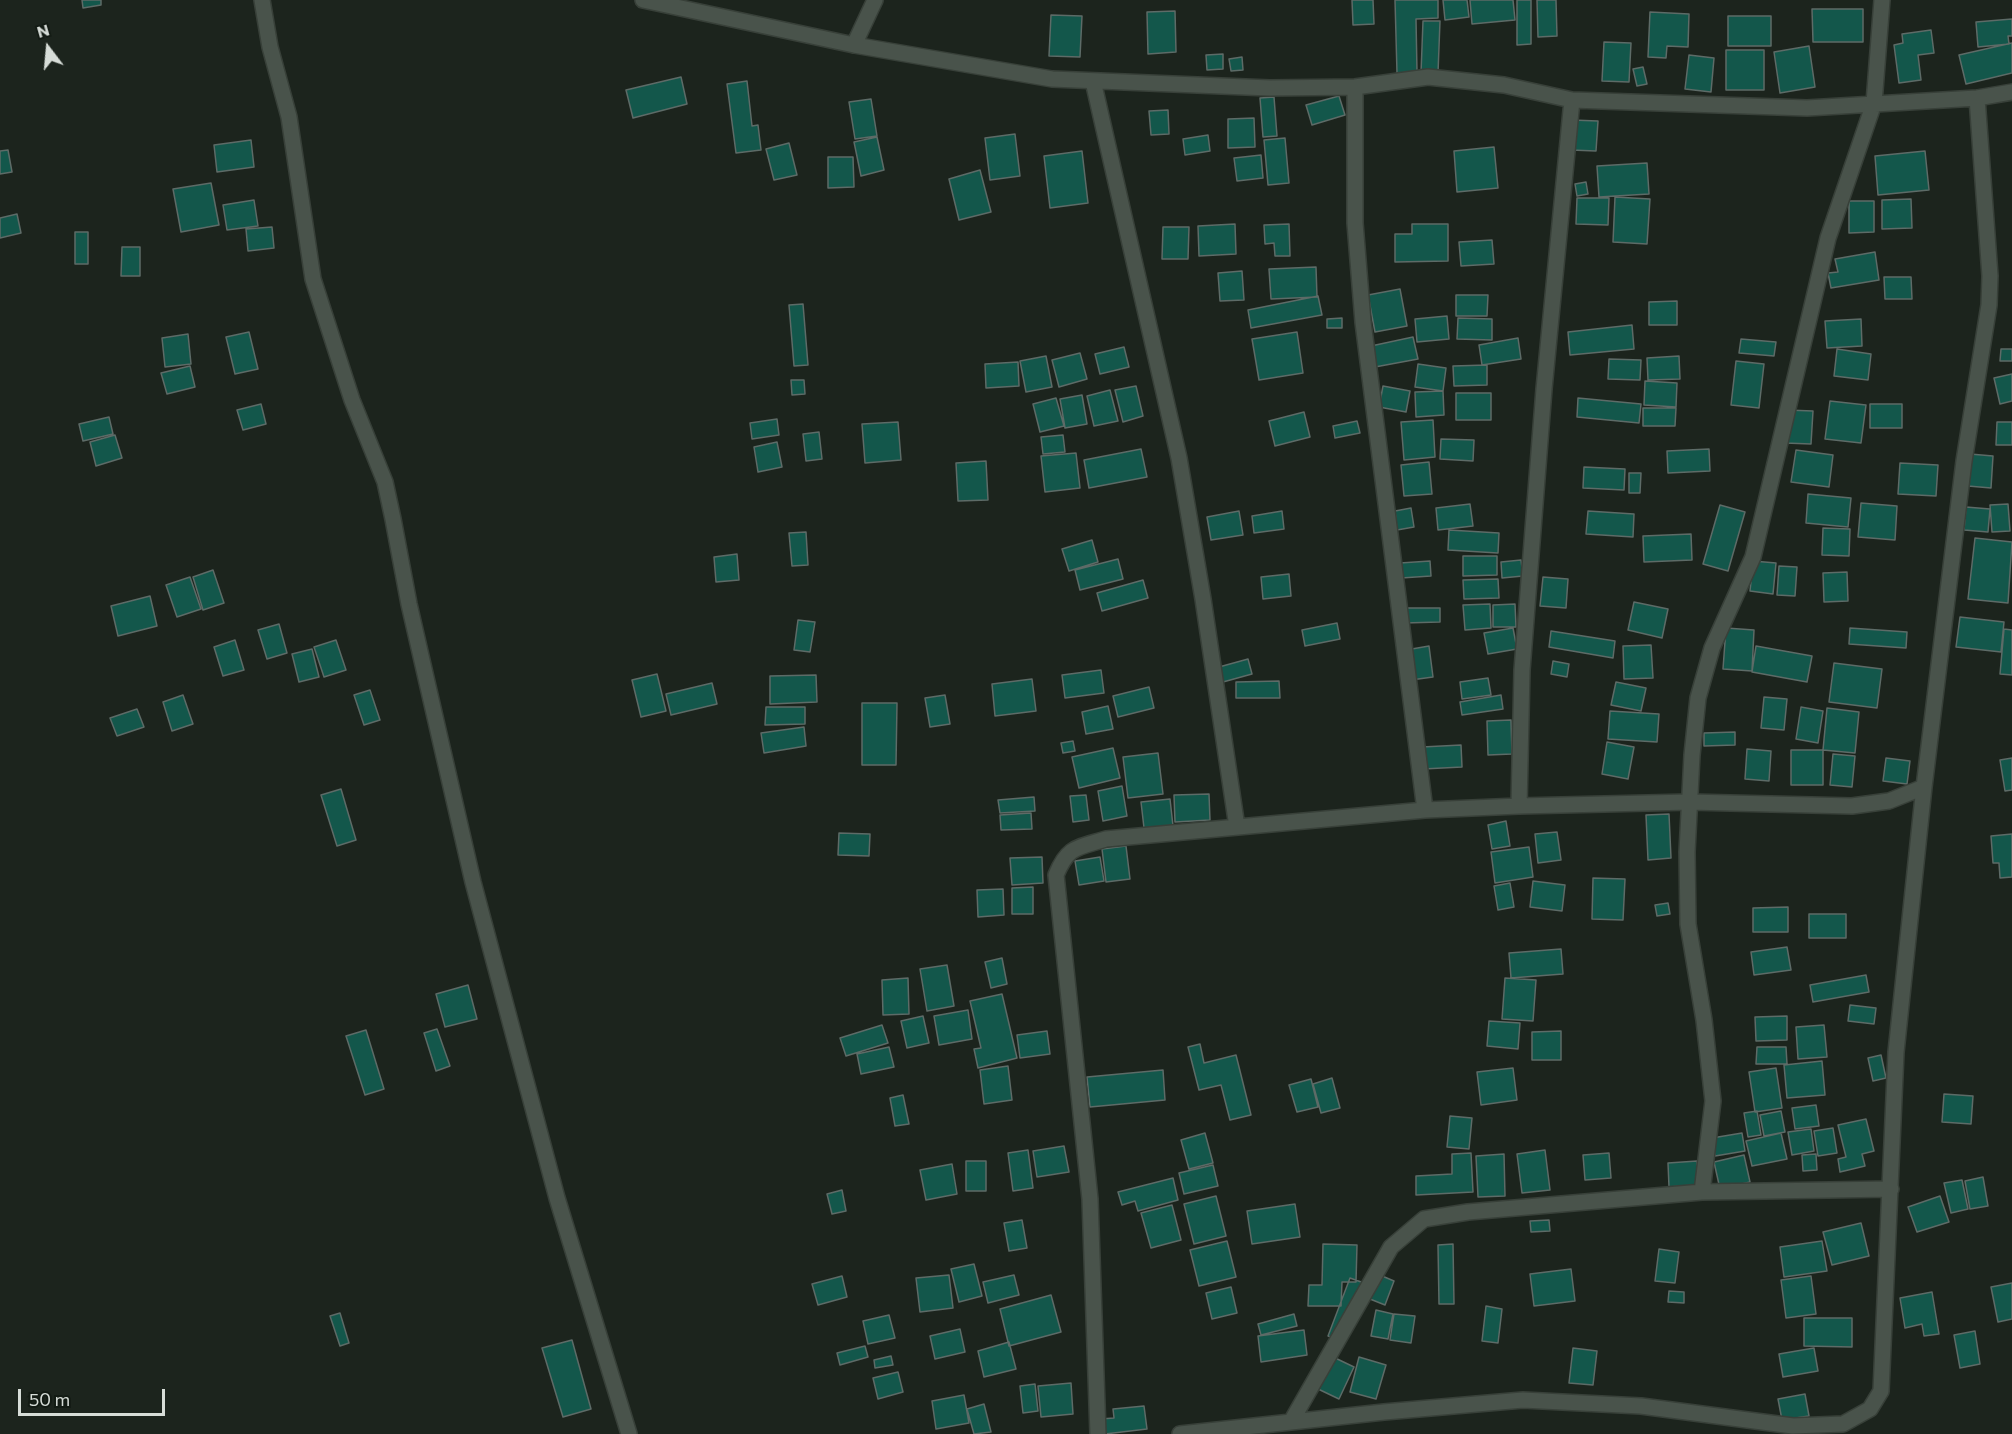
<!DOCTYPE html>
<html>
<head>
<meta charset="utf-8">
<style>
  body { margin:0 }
  #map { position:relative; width:2012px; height:1434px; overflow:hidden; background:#1c241d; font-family:Commissioner,sans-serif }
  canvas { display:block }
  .north { position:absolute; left:18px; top:18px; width:60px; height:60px; -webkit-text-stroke:4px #131b14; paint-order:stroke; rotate:344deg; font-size:16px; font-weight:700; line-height:24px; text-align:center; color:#d7ddd8 }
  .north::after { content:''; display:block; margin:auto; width:21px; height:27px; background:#d7ddd8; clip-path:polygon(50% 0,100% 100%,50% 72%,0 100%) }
  .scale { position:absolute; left:18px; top:1389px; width:147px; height:27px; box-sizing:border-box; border:3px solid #d7ddd8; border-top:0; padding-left:8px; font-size:18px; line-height:21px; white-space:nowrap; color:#d7ddd8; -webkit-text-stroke:4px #131b14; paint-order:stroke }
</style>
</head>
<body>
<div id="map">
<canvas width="2012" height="1434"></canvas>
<div class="north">N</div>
<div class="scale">50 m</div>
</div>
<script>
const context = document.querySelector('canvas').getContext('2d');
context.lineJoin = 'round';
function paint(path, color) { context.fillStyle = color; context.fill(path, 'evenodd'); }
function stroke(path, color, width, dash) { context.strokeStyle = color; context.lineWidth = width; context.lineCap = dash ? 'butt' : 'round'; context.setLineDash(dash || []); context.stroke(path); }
const building = new Path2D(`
  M82,0H101V5L83,8Z
  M1352,0H1373L1374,24L1353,25Z
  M1395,0H1438V18L1416,19L1417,72L1397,73Z
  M1443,0H1467L1469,17L1445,20Z
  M1470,0H1513L1515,20L1472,24Z
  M1517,0H1531V44L1517,45Z
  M1537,0H1556L1557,36L1538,37Z
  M1812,9H1863V42H1813Z
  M1175,11L1176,52L1148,54L1147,12Z
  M1650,12L1689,14L1688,47L1667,46L1666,58L1648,57Z
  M1051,15L1082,16L1080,57L1049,56Z
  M1728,16H1771V46H1728Z
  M2012,19V36H2008L2009,44L1978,47L1976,22Z
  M1423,21H1440L1438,73H1421Z
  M1931,30L1934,53L1918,55L1921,80L1899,83L1894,45L1903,43L1902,34Z
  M1604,42L1631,43L1629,82L1602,81Z
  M2012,43V73L1966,84L1959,55Z
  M1809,46L1815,87L1780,93L1774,52Z
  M1726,50H1764V90H1726Z
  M1223,54V69L1207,70L1206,55Z
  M1689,55L1714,58L1711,92L1685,89Z
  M1242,57L1243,70L1231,71L1229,59Z
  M1643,67L1647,84L1637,86L1633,69Z
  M681,77L687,104L633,118L626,90Z
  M747,81L752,126L758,125L761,150L736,153L727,84Z
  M1339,96L1345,115L1312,125L1306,105Z
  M1274,97L1277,136L1263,137L1260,98Z
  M871,99L877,136L855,139L849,102Z
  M1168,110L1169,134L1151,135L1149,111Z
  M1254,118L1255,147L1228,148V119Z
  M1572,120L1598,121L1596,151L1571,150Z
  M1015,134L1020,176L990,180L985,138Z
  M1208,135L1210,151L1185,155L1183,139Z
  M877,137L884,170L861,176L854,142Z
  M1285,138L1289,183L1268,185L1264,140Z
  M251,140L254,167L217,172L214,145Z
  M789,143L797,175L774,180L766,149Z
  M1494,147L1498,188L1457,192L1454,151Z
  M8,150L12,172L0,174V151Z
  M1082,151L1088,203L1050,208L1044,156Z
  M1925,151L1929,190L1878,195L1875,156Z
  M1261,155L1263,178L1237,181L1234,158Z
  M828,157H853L854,187L828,188Z
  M1647,163L1649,194L1599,197L1597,166Z
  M980,170L991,212L959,220L949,179Z
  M1586,182L1588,194L1577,196L1575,184Z
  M211,183L219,225L181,232L173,189Z
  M1615,197L1650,199L1647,244L1613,242Z
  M1577,198H1609L1608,225L1576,224Z
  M1911,199L1912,228L1882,229V200Z
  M254,200L258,226L227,230L223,205Z
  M1849,201H1874V232L1849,233Z
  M17,214L21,233L0,238V218Z
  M1235,224L1236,254L1199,256L1198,226Z
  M1289,224L1290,256H1275L1274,243L1265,244L1264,225Z
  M1412,224H1448V261L1395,262V234H1412Z
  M272,227L274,248L248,251L246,229Z
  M1163,227H1189L1188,259H1162Z
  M75,232H88V264H75Z
  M1492,240L1494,264L1461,266L1459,242Z
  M122,247H140V276H121Z
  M1875,252L1879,280L1831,288L1828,273L1838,272L1835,259Z
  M1316,267L1317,297L1271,299L1269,269Z
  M1242,271L1244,300L1220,301L1218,273Z
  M1884,277H1911L1912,299H1885Z
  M1400,289L1407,326L1375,332L1368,295Z
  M1456,295H1488L1487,316H1456Z
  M1318,296L1322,315L1251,328L1248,310Z
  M1677,301V325H1649V302Z
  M803,304L808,365L794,366L789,305Z
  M1447,316L1449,339L1417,342L1415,319Z
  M1342,318V328H1327V319Z
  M1458,318L1492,319V340L1457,339Z
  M1861,319L1862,346L1827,348L1825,321Z
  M1632,325L1634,349L1570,355L1568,332Z
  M249,332L258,369L235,374L226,337Z
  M1297,332L1303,373L1259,380L1252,339Z
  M188,334L191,364L165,367L162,338Z
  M1413,337L1418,359L1375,367L1371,346Z
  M1518,338L1521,359L1482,365L1479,345Z
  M1741,339L1776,342L1774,356L1739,353Z
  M1124,347L1129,367L1100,374L1095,354Z
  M1837,349L1871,354L1868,380L1834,376Z
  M2001,349H2012V361H2000Z
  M1080,353L1087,379L1059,387L1052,360Z
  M1046,356L1052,387L1026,392L1020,361Z
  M1679,356L1680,379L1648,380L1647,358Z
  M1609,359L1641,360L1640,380L1608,379Z
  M1736,361L1764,364L1759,408L1731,405Z
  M1018,362L1019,386L986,388L985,364Z
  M1418,364L1446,368L1443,391L1415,387Z
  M1487,365V385L1454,386L1453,366Z
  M190,366L195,387L167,394L161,373Z
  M2012,374V401L2000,404L1994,378Z
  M791,380H804L805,394L792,395Z
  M1645,381L1677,383L1676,407L1644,405Z
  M1136,386L1143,416L1123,422L1115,390Z
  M1383,386L1410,391L1406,412L1379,407Z
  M1110,390L1118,421L1094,426L1087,396Z
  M1443,391L1444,415L1416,417L1415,392Z
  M1456,393H1491V420H1456Z
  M1082,395L1087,424L1065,428L1060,399Z
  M1056,398L1064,426L1040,432L1033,404Z
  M1578,398L1641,404L1639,423L1577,417Z
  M1830,401L1866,405L1861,443L1825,439Z
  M261,404L266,424L243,430L237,410Z
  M1870,404H1902V428H1870Z
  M1643,408H1676L1675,426H1643Z
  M1787,410L1813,411L1811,444L1785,443Z
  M1304,412L1310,437L1275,446L1269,421Z
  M109,417L113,434L83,441L79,424Z
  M777,419L779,435L752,439L750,423Z
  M1433,420L1435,457L1404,460L1401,422Z
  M1357,421L1360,433L1335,438L1333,426Z
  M898,422L901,460L865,463L862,424Z
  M1997,422H2012V445H1996Z
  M819,432L822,459L806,461L803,434Z
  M115,435L122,458L96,466L90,442Z
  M1063,435L1065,452L1043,454L1041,437Z
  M1441,439L1474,440L1473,461L1440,459Z
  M777,442L782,467L758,472L754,447Z
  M1141,449L1147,477L1089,488L1084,460Z
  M1709,449L1710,471L1668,473L1667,451Z
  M1796,450L1833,455L1829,487L1791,482Z
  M1076,453L1080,488L1045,492L1041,456Z
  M1970,454L1993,456L1991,488L1968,486Z
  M986,461L988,500L958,501L956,463Z
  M1429,462L1432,494L1404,496L1401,465Z
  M1900,463L1938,465L1936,496L1898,494Z
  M1584,467L1625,469L1624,490L1583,488Z
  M1629,473H1641L1640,493H1629Z
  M1808,494L1851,498L1848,527L1806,523Z
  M1861,503L1897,506L1895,540L1858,537Z
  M1470,504L1473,526L1438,530L1436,508Z
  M2008,504L2010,531L1992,532L1990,505Z
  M1720,505L1745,512L1728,571L1703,564Z
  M1966,507L1990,509L1988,532L1964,530Z
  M1411,508L1414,527L1397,530L1395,511Z
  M1239,511L1243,535L1211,540L1207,517Z
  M1282,511L1284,529L1254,533L1252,516Z
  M1588,511L1634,514L1633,537L1586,534Z
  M1823,528L1850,529L1849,556L1822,555Z
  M1449,530L1499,533L1498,553L1448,550Z
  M806,532L808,565L792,566L789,533Z
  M1691,534L1692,560L1644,562L1643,536Z
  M1975,538L2012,542L2008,603L1968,599Z
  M1092,540L1098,562L1069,571L1062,549Z
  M737,554L739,580L716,582L714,557Z
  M1463,556H1497V575L1463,576Z
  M1118,559L1123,579L1080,590L1075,570Z
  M1521,560L1523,576L1502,578L1501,562Z
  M1430,561L1431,576L1401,578L1400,563Z
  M1753,561L1776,563L1773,594L1750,591Z
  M1779,566L1797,567L1795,596L1777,595Z
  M213,570L224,603L203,610L193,577Z
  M1847,572L1848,601L1824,602L1823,573Z
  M1289,574L1291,596L1263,599L1261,577Z
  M190,577L201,609L177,617L166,585Z
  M1543,577L1568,579L1566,608L1540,606Z
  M1498,579L1499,598L1464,599L1463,580Z
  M1143,580L1148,598L1102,611L1097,593Z
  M150,596L157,626L118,636L111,606Z
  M1634,602L1668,609L1662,638L1628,630Z
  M1490,604L1491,628L1465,630L1463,605Z
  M1515,604L1516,627H1493V605Z
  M1404,608H1440V622L1404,623Z
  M1960,617L2004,622L2001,652L1956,647Z
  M798,620L815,622L810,652L794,650Z
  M1337,623L1340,639L1305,646L1302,630Z
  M279,624L287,653L267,659L258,630Z
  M1513,628L1517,649L1488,654L1484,633Z
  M1726,628L1754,630L1752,671L1723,669Z
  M1850,628L1907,632L1906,648L1849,644Z
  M2004,629L2012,630V675L2000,674Z
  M1551,631L1615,641L1613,658L1549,647Z
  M235,640L244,670L223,676L214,647Z
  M336,640L346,670L324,677L314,647Z
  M1651,645L1653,678L1624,679L1623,646Z
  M1429,646L1433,677L1411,680L1406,650Z
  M1756,646L1812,656L1807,682L1752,672Z
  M312,649L319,677L299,682L292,654Z
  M1248,659L1252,674L1223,682L1219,667Z
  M1553,661L1569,664L1567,677L1551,674Z
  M1834,663L1882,669L1877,708L1829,702Z
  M1101,670L1104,693L1065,698L1062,675Z
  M657,674L666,711L641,717L632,680Z
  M816,675L817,702L770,704V676Z
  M1488,678L1491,695L1462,699L1460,682Z
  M1032,679L1036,711L995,716L992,684Z
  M1279,681L1280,698H1236V682Z
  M1616,682L1646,688L1641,711L1611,705Z
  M712,683L717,704L671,715L666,694Z
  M1149,687L1154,708L1118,717L1113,696Z
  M370,690L380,720L364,725L354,695Z
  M183,695L193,724L172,731L163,702Z
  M945,695L950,724L930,727L925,698Z
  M1501,695L1503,709L1462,715L1460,702Z
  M1764,697L1787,699L1784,730L1761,728Z
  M862,703H897L896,765H862Z
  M1108,706L1113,729L1086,734L1082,712Z
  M766,707H805V724L765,725Z
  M1801,707L1823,711L1818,743L1796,739Z
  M1827,708L1859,712L1855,753L1823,750Z
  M137,709L144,727L117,736L110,718Z
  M1610,711L1659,714L1657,742L1608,739Z
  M1511,720L1512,754L1488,755L1487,721Z
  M804,727L806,746L764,753L761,733Z
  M1735,732V745L1704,746V733Z
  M1073,741L1075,751L1063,753L1061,743Z
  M1607,742L1634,747L1628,779L1602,774Z
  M1461,745L1462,767L1423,769L1422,747Z
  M1113,748L1120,778L1079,788L1072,757Z
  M1747,749L1771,751L1769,781L1745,779Z
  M1791,750H1823V785H1791Z
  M1158,753L1163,794L1128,798L1123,757Z
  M1833,754L1855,756L1852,787L1830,785Z
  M1886,758L1910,761L1907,784L1883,781Z
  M2012,758V790L2005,791L2000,760Z
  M1122,786L1127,816L1103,821L1098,791Z
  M341,789L356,840L337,846L321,795Z
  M1209,794L1210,820L1175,822L1174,795Z
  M1086,795L1089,820L1073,822L1070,796Z
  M1034,797L1035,811L1000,813L998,800Z
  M1170,799L1173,826L1144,828L1141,802Z
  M1031,813L1032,829L1001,830L1000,815Z
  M1669,814L1671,858L1648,860L1646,815Z
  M1506,821L1510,846L1492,849L1488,825Z
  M1557,832L1561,860L1538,863L1535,834Z
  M839,833L870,834L869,856L838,855Z
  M2012,834V877L2000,878L1999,863H1993L1991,836Z
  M1126,846L1130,879L1106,882L1102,849Z
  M1529,847L1533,877L1495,883L1491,852Z
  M1042,857L1043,883L1012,885L1010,858Z
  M1100,857L1104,881L1079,885L1075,861Z
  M1593,878L1625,879L1623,920L1592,919Z
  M1533,881L1565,885L1562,911L1530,907Z
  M1510,883L1514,907L1498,910L1494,886Z
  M1033,887V914H1012V888Z
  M1003,889L1004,915L978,917L977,890Z
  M1668,903L1670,914L1657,916L1655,905Z
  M1788,907V932H1753V908Z
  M1809,914H1846V938H1809Z
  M1787,947L1791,970L1754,975L1751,952Z
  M1561,949L1563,974L1511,978L1509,953Z
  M1002,958L1007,984L991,988L985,962Z
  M947,965L954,1006L927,1011L920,969Z
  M1866,975L1869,992L1813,1002L1810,985Z
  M908,978L909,1014L883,1015L882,980Z
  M1505,978L1536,980L1533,1021L1502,1019Z
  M468,985L477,1019L445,1027L436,994Z
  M1002,994L1017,1058L978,1068L974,1049L981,1048L970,1001Z
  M1850,1005L1876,1008L1874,1024L1848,1021Z
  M968,1010L972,1039L939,1045L934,1016Z
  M923,1016L929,1043L907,1048L901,1021Z
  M1787,1016V1040L1756,1041L1755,1017Z
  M1489,1021L1520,1023L1518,1049L1487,1046Z
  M882,1025L888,1043L846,1056L840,1038Z
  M1824,1025L1827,1057L1798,1059L1796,1027Z
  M437,1029L450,1066L436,1071L424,1033Z
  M366,1030L384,1089L365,1095L346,1036Z
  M1047,1031L1050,1054L1020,1058L1017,1035Z
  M1561,1031V1060H1532V1032Z
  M1200,1044L1204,1063L1236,1055L1251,1115L1230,1120L1221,1085L1199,1090L1188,1047Z
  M889,1047L894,1067L861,1074L857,1054Z
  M1757,1047H1786L1787,1064H1756Z
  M1881,1055L1886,1078L1873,1081L1868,1058Z
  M1822,1061L1825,1095L1787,1098L1784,1065Z
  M1008,1066L1012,1100L984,1104L980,1070Z
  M1513,1068L1517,1100L1481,1105L1477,1072Z
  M1776,1068L1782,1108L1755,1112L1749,1072Z
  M1163,1070L1165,1100L1090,1107L1087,1077Z
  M1332,1078L1340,1108L1321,1113L1313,1084Z
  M1311,1079L1318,1107L1297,1112L1289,1085Z
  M1944,1094L1973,1096L1971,1124L1942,1122Z
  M903,1095L909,1124L895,1126L890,1098Z
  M1816,1105L1819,1126L1795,1129L1792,1108Z
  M1757,1111L1761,1135L1748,1137L1744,1113Z
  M1781,1111L1785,1132L1764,1136L1760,1115Z
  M1450,1116L1472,1118L1469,1149L1447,1147Z
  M1866,1119L1874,1151L1862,1154L1865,1166L1840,1172L1838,1159L1846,1157L1838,1125Z
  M1833,1128L1837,1153L1818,1156L1814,1131Z
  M1811,1129L1814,1151L1792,1155L1788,1132Z
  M1205,1133L1213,1163L1189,1169L1181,1140Z
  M1742,1133L1745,1151L1715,1156L1712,1138Z
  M1781,1133L1787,1159L1752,1166L1746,1141Z
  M1064,1146L1069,1172L1037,1177L1033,1151Z
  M1028,1150L1033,1188L1013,1191L1008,1153Z
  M1545,1150L1550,1190L1522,1193L1517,1154Z
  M1471,1153L1473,1192L1416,1195V1176L1452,1174V1154Z
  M1609,1153L1611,1178L1585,1180L1583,1155Z
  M1504,1154L1505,1196L1478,1197L1476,1156Z
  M1816,1154L1817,1170L1803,1171L1802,1155Z
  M1744,1155L1750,1182L1720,1189L1714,1162Z
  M966,1161H986V1191H966Z
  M1697,1161L1699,1185L1669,1187L1668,1163Z
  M952,1164L957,1194L926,1200L920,1170Z
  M1213,1165L1218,1186L1184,1194L1179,1173Z
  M1983,1177L1988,1206L1970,1209L1965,1181Z
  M1173,1178L1178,1200L1138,1211L1135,1201L1122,1205L1118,1192Z
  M1962,1180L1968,1209L1951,1213L1944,1183Z
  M842,1190L846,1211L832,1214L827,1194Z
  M1216,1196L1226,1236L1194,1244L1184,1204Z
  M1940,1196L1949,1222L1917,1232L1908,1207Z
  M1295,1204L1300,1237L1252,1244L1247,1211Z
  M1172,1205L1181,1240L1151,1248L1141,1213Z
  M1022,1220L1027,1248L1009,1251L1004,1223Z
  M1549,1220L1550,1231L1531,1232L1530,1221Z
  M1861,1223L1869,1256L1832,1265L1823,1232Z
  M1227,1241L1236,1277L1199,1286L1190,1250Z
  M1822,1241L1827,1271L1784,1277L1780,1247Z
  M1323,1244L1357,1245L1356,1282H1342L1341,1306H1308L1309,1285H1322Z
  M1453,1244L1454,1304H1439L1438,1245Z
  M1659,1249L1679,1252L1675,1283L1655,1281Z
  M974,1264L982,1296L959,1302L951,1269Z
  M1571,1269L1575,1301L1534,1306L1530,1274Z
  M1375,1273L1394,1281L1385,1305L1365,1297Z
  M949,1275L953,1308L920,1312L916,1278Z
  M1014,1275L1019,1295L988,1303L983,1282Z
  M842,1276L847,1297L818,1305L812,1284Z
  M1811,1276L1816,1314L1786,1318L1781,1280Z
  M1350,1278L1364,1283L1342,1341L1328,1336Z
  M2012,1283V1319L1998,1322L1991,1287Z
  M1231,1287L1237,1313L1212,1319L1206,1293Z
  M1669,1291L1684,1292V1303L1668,1302Z
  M1932,1292L1939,1334L1924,1336L1922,1324L1905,1328L1900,1298Z
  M1051,1295L1061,1332L1009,1346L1000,1309Z
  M1486,1306L1502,1309L1498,1343L1482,1341Z
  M1376,1310L1393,1314L1388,1339L1371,1336Z
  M340,1313L349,1343L340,1346L330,1316Z
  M1294,1314L1297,1326L1261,1335L1258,1324Z
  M1394,1314L1415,1316L1411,1343L1390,1340Z
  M889,1315L895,1338L868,1344L863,1321Z
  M1804,1318H1852V1347L1804,1346Z
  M960,1329L965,1352L935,1359L930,1336Z
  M1304,1330L1307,1355L1261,1362L1258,1336Z
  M1975,1331L1980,1364L1960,1368L1954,1335Z
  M572,1340L591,1409L563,1417L542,1348Z
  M1009,1342L1016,1369L984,1377L978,1351Z
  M865,1346L868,1357L840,1365L837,1353Z
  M1573,1348L1597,1351L1593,1385L1569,1383Z
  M1814,1348L1818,1371L1783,1377L1779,1354Z
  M891,1356L893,1365L875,1368L874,1360Z
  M1331,1356L1354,1367L1339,1399L1316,1388Z
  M1359,1357L1386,1365L1376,1399L1350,1392Z
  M898,1372L903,1392L878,1399L873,1378Z
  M1071,1383L1073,1414L1041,1417L1038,1386Z
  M1035,1384L1038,1411L1023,1413L1020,1386Z
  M1805,1394L1809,1416L1782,1420L1778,1399Z
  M964,1395L969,1423L936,1429L932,1401Z
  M984,1404L991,1432L974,1434L967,1409Z
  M1144,1406L1147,1429L1105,1434L1100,1419L1114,1418L1113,1409Z`);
paint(building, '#13574b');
stroke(building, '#5d6b67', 1.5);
const street = new Path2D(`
  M262,0L270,47L289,117L313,279L352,400L385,482L393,519L409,604L473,882L557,1198L629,1434
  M643,0L854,45L1052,79L1270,88L1355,87L1428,77L1504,85L1572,100L1807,108L1977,98L2012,92
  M854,45L875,0
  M1093,81L1179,458L1203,599L1237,827
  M1355,87V223L1363,322L1425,810
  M1519,806L1522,670L1544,389L1572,100
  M1702,1192L1713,1101L1704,1020L1688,924L1687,852L1692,755L1698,698L1712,648L1753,557L1828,238L1874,103L1882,0
  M1291,1422L1391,1247L1424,1219L1468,1212L1702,1192L1891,1189
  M1098,1434L1090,1199L1056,875C1068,846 1077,848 1106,839L1425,810L1519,806L1690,802L1852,806L1889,801L1924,787
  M1180,1434L1384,1412L1523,1400L1641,1406L1793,1426L1843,1424L1870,1409L1881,1391L1896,1052L1924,787L1964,461L1989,305L1990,276L1977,98`);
stroke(street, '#384039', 18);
stroke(street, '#49534b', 15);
</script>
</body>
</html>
